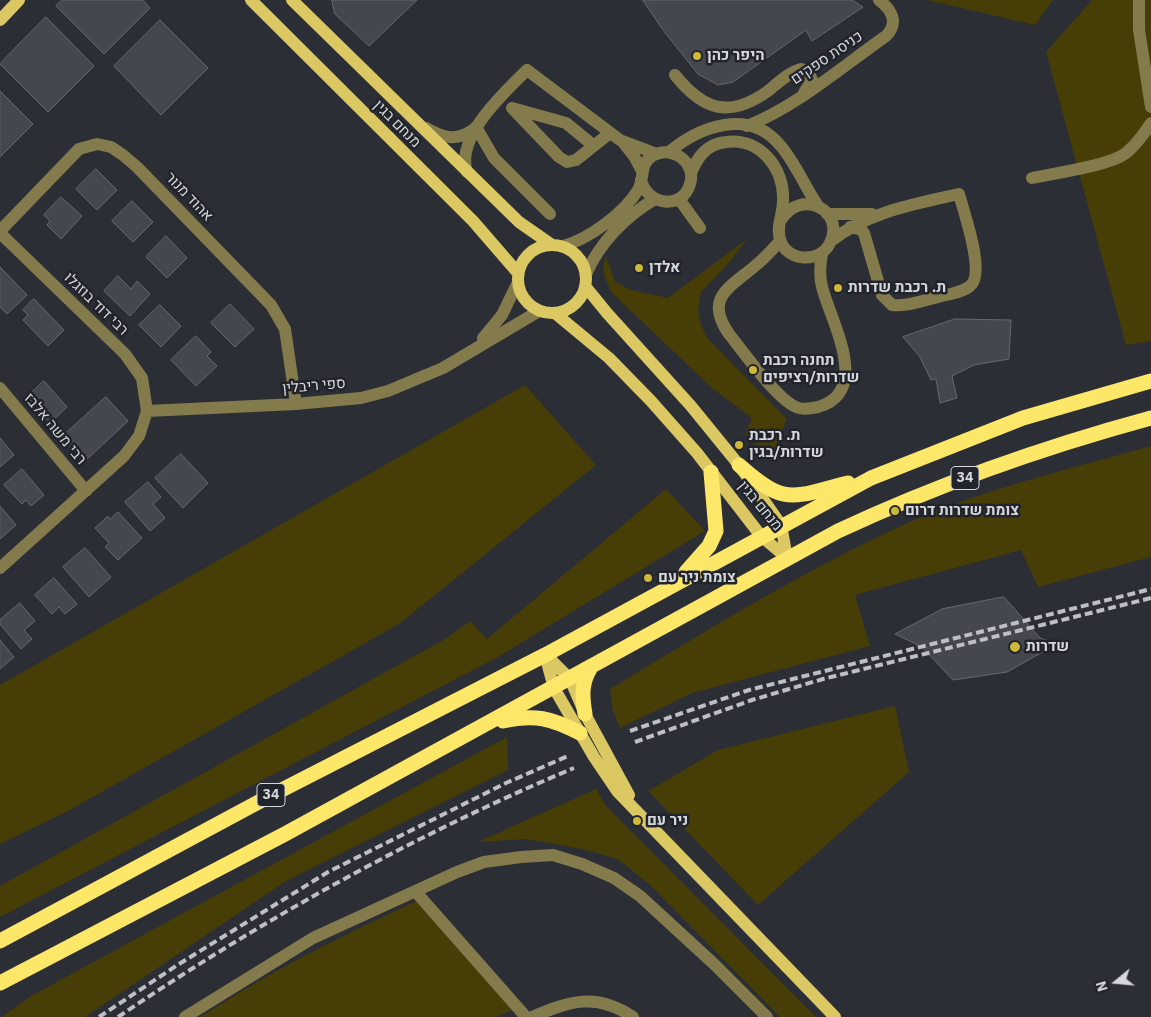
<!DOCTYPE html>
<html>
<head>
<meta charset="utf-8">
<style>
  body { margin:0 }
  #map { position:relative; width:1151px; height:1017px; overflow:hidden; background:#2c2e35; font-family:"IBM Plex Sans",sans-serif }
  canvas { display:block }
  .north { position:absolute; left:1091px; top:957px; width:50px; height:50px; -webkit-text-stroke:4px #22242b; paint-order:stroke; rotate:253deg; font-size:14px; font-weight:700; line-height:20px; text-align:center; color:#d6d7dc }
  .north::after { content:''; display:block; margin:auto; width:18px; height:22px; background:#d6d7dc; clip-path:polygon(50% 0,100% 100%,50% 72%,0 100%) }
</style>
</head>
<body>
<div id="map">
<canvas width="1151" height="1017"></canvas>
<div class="north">N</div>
</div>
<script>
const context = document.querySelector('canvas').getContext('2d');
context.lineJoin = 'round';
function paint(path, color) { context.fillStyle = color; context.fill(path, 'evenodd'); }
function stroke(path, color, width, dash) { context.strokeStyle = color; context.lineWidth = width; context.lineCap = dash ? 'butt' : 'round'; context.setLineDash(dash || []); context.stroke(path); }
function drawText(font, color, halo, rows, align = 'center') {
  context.font = font + ' "IBM Plex Sans",Heebo,sans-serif'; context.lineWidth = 5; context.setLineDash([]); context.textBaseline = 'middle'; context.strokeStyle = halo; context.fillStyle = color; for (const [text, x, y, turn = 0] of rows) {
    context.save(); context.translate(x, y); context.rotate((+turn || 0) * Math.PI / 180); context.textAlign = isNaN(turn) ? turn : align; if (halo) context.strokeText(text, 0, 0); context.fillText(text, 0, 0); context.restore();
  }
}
paint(new Path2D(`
  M927,0H1053L1035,25Z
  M1092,0H1151V341L1126,345L1046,52Z
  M748,238L729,263L701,292L698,309L701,325L707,338L787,419L770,460L745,434L752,418L712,388L612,293C606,281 600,269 606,256L615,282L631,290L668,298Z
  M525,385L596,465L399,624L68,811L0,844V685Z
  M1151,446V557L1038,587L1021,550L855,595L870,646L692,693L620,728L613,711L610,689C708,630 805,569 910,522C987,488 1070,469 1151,446Z
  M666,489L705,531L498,657L0,917V886L445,639L470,621L487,639Z
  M895,706L909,772L758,905L648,791L718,750Z
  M507,737L508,770L286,881L85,1017H2L31,996Z
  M596,789L606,806L816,1017H780L650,885L619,860L587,850L526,839L478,842Z
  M416,901L513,1010L495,1017H201C270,971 341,936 416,901Z`), '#463d07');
const building = new Path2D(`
  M62,0H143L150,8L104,54L56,6Z
  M332,0H417L369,46L335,14Z
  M643,0H852L863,7L812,41L806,30L733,82L718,85L698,74L663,30Z
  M46,17L94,66L48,112L0,64Z
  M160,20L208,68L161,115L114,66Z
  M0,91L33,124L0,157Z
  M96,169L117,190L97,210L76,189Z
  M61,197L82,216L61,239L47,225L50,221L44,215Z
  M132,201L153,222L133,242L112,221Z
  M166,236L187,258L167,278L146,257Z
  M0,267L27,295L7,314L0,307Z
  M118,276L131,289L137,281L150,294L130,316L104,291Z
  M34,299L64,330L48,346L23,320L28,315L23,310Z
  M230,304L254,329L235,347L211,323Z
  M160,305L181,326L161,347L139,325Z
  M955,319L1011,320L1009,359L974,365L952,376L957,398L940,403L936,379L931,380L920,357L903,337Z
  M196,336L211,352L207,356L217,366L196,386L171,360Z
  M44,381L67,407L50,423L27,397Z
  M106,397L128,421L85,461L63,436Z
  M0,438L14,455L0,467Z
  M181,454L208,483L183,508L155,478Z
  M22,469L44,495L31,506L26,500L22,504L4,485Z
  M148,482L161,497L153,504L165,518L150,531L125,502Z
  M0,506L16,525L0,539Z
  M118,512L142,538L118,560L105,547L109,543L95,528L108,516L110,519Z
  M85,548L111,577L89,597L63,567Z
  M54,578L77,604L65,614L59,607L52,614L35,595Z
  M1004,597L1040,638L1057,644L1007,672L953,680L922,647L895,634L942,609Z
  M20,603L35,621L24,630L32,639L21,649L0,624V620Z
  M0,640L14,657L0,669Z`);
paint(building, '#45474f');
stroke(building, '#676971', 1);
stroke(new Path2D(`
  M1139,0V30L1151,107
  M675,75C703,110 729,119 768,91C778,83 789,72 801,69L808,71L812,80L804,93
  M512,108L566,123L594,146
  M513,109L559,157L567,162L576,160L610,133
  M747,126C796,107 843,66 886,36C899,23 892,10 879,0
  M476,127L494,158L550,214
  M426,128C443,138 457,142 474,129
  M622,141L634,156L642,171
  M669,152C699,127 748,108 779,144C794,160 805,187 818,206
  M467,172C455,137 504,93 527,70L620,140L657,154
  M691,173C698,156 707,144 726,142C760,137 785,169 783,201C783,214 776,227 780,239C786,262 820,264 830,243C846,211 801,187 781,220
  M1032,178C1055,173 1109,166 1126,153C1137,144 1144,134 1151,123
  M679,199L700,228
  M827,214H872
  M0,231L79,149L97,144L111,147L123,155L137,167L271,305L285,329L296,404
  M0,233L125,354L142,378L147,411L139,436L124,456L0,568
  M780,241C772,250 764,259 755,266C729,288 704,298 729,334C743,351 779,403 799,408C804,410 812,408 818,407C872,391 831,322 822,287C819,276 820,265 822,253
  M831,241C868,212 914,204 959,194C964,213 986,274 970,286C962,293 948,294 938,297C923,300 907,307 892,305L882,295L864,233L860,229L850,227
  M563,246C589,239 624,213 638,190C645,178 639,165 652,156C671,144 697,162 690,184C682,211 647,205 641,180
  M586,274C600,242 626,216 655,199
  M483,338L502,315L518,282
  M0,388L86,491
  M147,411L296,404L361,398L388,391L443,368L539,311
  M415,891L526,1017
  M185,1017L313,938L457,872L484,862L521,857L553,855L582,864L614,878L640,896L714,964L767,1017
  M532,1017C570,1001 596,992 633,1017`), '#847b4d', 12);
stroke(new Path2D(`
  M251,0L473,221L518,273
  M292,0L519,222L552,245
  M0,20L19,0
  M518 279a34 34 0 1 1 68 0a34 34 0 1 1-68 0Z
  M585,286L607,313L691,406L739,465L781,525L787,558
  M556,314L609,358L651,401L697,453L761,536L787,558
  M545,655L554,688L594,757L617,791L835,1017
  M547,656L570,679L585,714L629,795`), '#dbc863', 12);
stroke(new Path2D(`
  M739,465C786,507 791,497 848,483
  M686,572L709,546L716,531L711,472
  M585,714C582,696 581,683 591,667
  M503,721C535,714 551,718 580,733
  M0,941L266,798L545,655L871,478L1023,418L1151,381
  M0,983L285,834L838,531C939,484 1044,447 1151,418`), '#fde769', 15);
stroke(new Path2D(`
  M630,731L749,690L1151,589
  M635,742L752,700L823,679L1151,598
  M99,1017L179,964L328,872L506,783L568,756
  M118,1017C262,920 414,835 574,768`), '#bebfc5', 4, [8, 4]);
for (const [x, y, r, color] of [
  [697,56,5,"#ceb837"],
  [639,268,5,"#ceb837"],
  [838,288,5,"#ceb837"],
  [753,370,5,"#ceb837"],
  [739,445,5,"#ceb837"],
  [895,511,5,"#ceb837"],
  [648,578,5,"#ceb837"],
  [1015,647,6,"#ceb837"],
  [637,821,5,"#ceb837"]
]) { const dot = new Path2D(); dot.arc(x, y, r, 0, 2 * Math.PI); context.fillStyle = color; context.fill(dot); stroke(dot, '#22242b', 2); }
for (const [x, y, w] of [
  [965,478,28],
  [271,795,28]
]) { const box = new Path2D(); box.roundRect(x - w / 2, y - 11.5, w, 23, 4); context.fillStyle = '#22242b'; context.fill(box); stroke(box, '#d6d7dc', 1); }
drawText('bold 14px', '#d6d7dc', null, [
  ["34",965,478],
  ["34",271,795]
]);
drawText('bold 15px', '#d6d7dc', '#22242b', [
  ["היפר כהן",707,56],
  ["אלדן",649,268],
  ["ת. רכבת שדרות",848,288],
  ["תחנה רכבת",763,361],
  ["שדרות/רציפים",763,378],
  ["ת. רכבת",749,436],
  ["שדרות/בגין",749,453],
  ["צומת שדרות דרום",905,511],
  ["צומת ניר עם",658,578],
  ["שדרות",1026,647],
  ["ניר עם",647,821]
], 'left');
drawText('15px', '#d6d7dc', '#22242b', [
  ["כניסת ספקים",827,58,-34],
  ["מנחם בגין",397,124,45],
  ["אהוד מנור",189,197,46],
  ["רבי דוד בוזגלו",96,304,44],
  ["ספי ריבלין",314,386,-5],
  ["רבי משה אלבז",55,429,50],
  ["מנחם בגין",760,506,50]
]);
</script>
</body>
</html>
